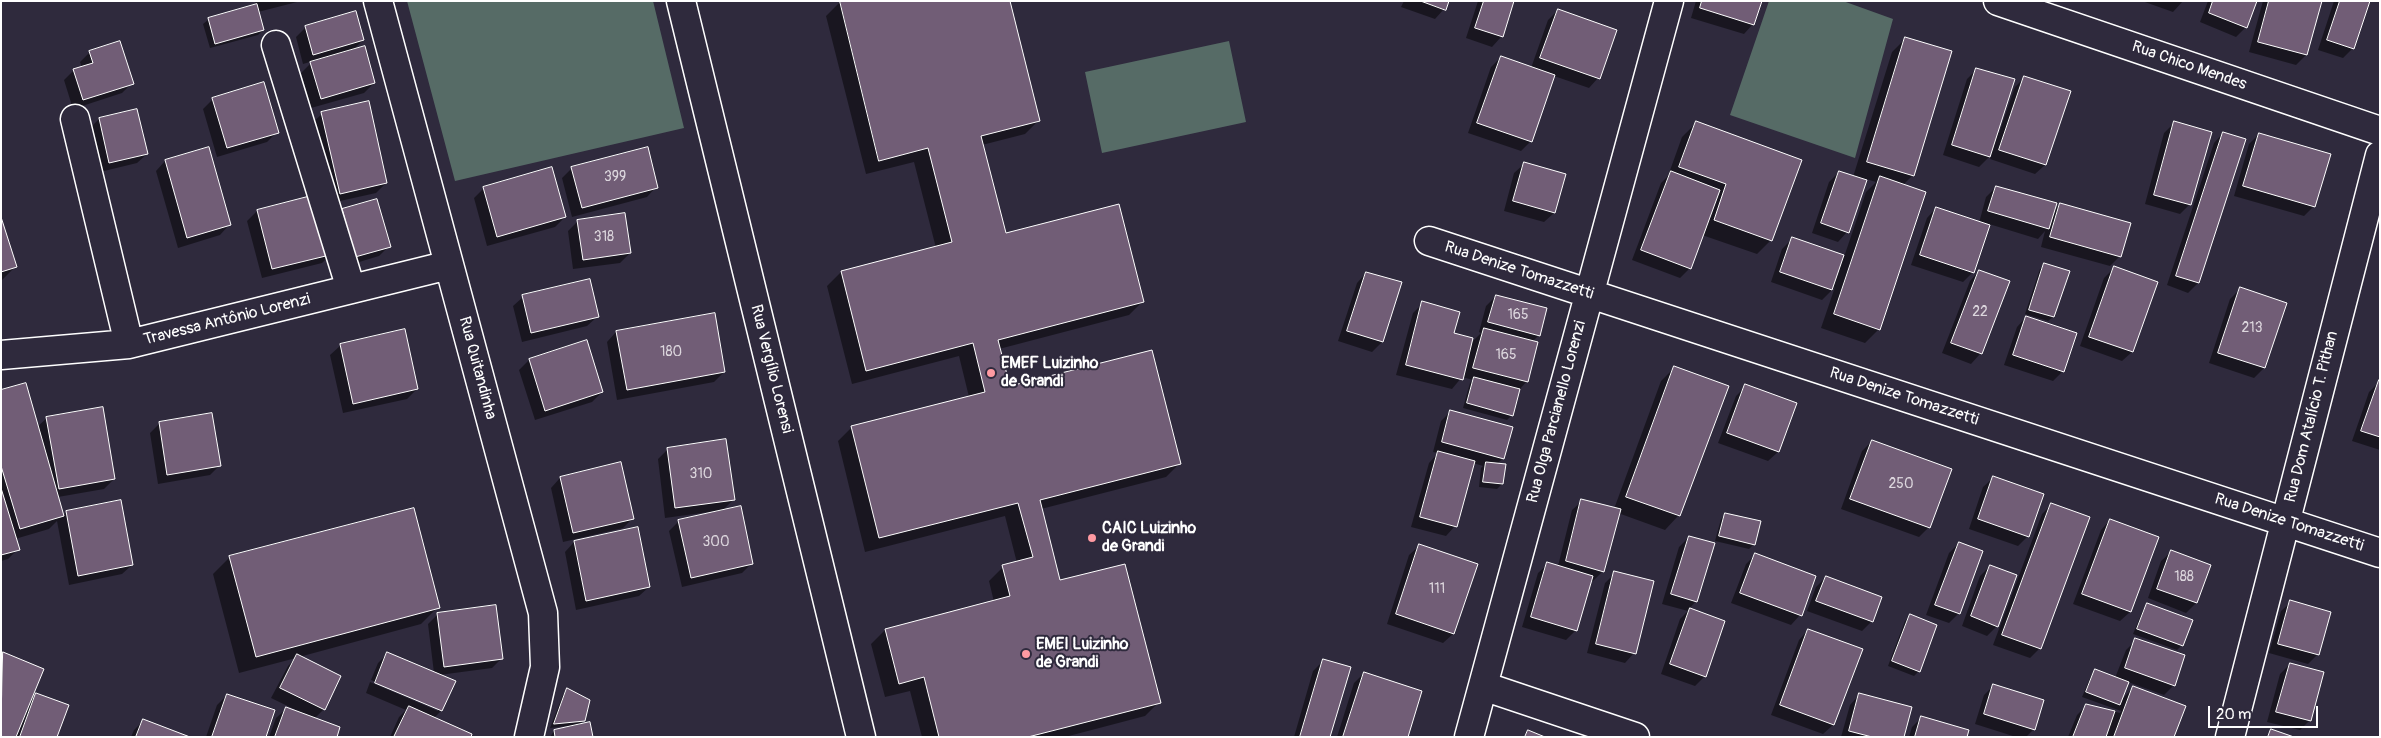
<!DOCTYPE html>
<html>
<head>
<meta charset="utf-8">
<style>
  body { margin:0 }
  #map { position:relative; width:2381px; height:738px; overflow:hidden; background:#2f2a3d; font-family:Pangolin,sans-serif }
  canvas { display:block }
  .frame { position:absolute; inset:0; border:2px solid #fff; pointer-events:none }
  .scale { position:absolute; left:2208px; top:706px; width:110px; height:22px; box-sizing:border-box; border:2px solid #fff; border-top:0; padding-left:6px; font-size:15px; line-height:18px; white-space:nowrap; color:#fff; -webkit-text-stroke:4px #2f2a3d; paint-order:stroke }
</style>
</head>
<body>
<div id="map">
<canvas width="2381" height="738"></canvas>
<div class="frame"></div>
<div class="scale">20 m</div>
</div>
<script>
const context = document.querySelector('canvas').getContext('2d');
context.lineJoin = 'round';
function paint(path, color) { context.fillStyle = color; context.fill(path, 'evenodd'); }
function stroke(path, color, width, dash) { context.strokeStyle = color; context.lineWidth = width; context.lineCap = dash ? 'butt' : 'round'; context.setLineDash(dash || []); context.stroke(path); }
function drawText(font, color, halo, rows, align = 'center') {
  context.font = font + ' Pangolin,sans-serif'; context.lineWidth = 4; context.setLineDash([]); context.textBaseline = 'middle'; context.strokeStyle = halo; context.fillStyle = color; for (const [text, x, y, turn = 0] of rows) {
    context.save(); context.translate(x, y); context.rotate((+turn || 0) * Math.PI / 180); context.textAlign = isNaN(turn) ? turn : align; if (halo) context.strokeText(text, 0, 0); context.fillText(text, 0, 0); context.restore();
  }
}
paint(new Path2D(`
  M407,1H653L684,128L455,181Z
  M1769,1H1843L1893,19L1855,158L1730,115Z
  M1229,41L1246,122L1102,153L1085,72Z`), '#566b66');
paint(new Path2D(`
  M255,1H301L258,12L263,30L258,35L210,48L203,24L208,20L256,6Z
  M845,1L1039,120L1025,134L982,145L1005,234L1143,301L1129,315L999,349L1009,388L1180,463L1166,477L1041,509L1059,582L1159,702L1145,716L1065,737H922L910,691L885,697L871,644L885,630L994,602L989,581L1003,567L1017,563L1005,516L865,552L838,441L852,427L969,397L959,356L852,384L827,286L841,272L936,248L914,162L866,174L826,16L840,2Z
  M1404,1H1447L1444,9L1435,19L1401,7Z
  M1478,1H1513L1501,37L1492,47L1466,38Z
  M1696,1H1761L1753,24L1744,34L1691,18Z
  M2142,1H2183L2173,12Z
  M2208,1H2256L2246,27L2236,37L2200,22Z
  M2263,1H2321L2306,55L2296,65L2249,52Z
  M2334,1H2369L2353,48L2343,58L2318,50Z
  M1558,10L1598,78L1589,88L1554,76L1531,141L1521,151L1468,133L1491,67L1501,57L1531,68L1548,20Z
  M355,13L363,40L351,52L374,83L364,93L311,108L301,73L313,61L303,64L296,37L305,28Z
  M1906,38L1913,175L1903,185L1879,329L1865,343L1821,328L1835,287L1822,300L1771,282L1782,249L1792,239L1844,257L1866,192L1876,182L1866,179L1847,232L1838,242L1812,233L1829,182L1839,172L1853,177L1892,52Z
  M90,52L132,83L122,93L73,109L64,80L73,71L82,68L80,62Z
  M1977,69L1997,132L1999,133L2015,87L2025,77L2069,92L2045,165L2035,174L1990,159L1992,154L1979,167L1943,155L1967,79Z
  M213,99L277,132L267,142L217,157L203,109Z
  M136,110L147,154L137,163L100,172L89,129L99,119Z
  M322,114L386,183L376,193L331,203L312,123Z
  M1696,123L1771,240L1757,254L1702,235L1690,268L1680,278L1632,260L1661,183L1668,176L1682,137Z
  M2174,123L2190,204L2180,214L2145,204L2164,133Z
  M2223,133L2244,140L2198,283L2188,293L2167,285L2214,143Z
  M2259,134L2314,206L2304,216L2234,196L2249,144Z
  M165,161L229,225L220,235L178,248L156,171Z
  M1524,164L1554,213L1544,222L1504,211L1514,173Z
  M572,168L656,187L647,197L572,217L562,178Z
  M1996,187L2053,212L2060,204L2120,256L2110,266L2041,247L2045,231L2038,239L1989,224L1973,272L1963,282L1911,265L1927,218L1936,208L1979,223L1986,197Z
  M484,188L565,217L555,227L487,246L474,198Z
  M376,200L389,246L379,256L346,266L332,220L342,210Z
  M257,211L332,253L322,263L262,278L247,221Z
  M1,221L15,267L1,281Z
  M578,221L630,253L620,263L573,269L568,231Z
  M2045,265L2053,317L2048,321L2025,314L2040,269Z
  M2114,268L2132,352L2122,361L2080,346L2104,278Z
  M1979,271L2009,282L1980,354L1971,364L1942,353L1970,281Z
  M1366,273L1400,283L1382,342L1372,352L1338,341L1357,283Z
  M2240,289L2285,304L2264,368L2254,378L2209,363L2230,299Z
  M1496,296L1539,335L1532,342L1527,381L1519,390L1512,415L1507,420L1463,408L1470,383L1473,380L1462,377L1452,389L1396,375L1413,313L1423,303L1452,334L1471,343L1481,333L1479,332L1486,306Z
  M523,297L597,317L587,326L522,342L513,306Z
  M2026,317L2063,371L2053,381L2004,365L2017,327Z
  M616,332L724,372L714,382L617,400L607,342Z
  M586,342L602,392L592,402L535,420L519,370L529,360Z
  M340,346L417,389L407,399L343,413L330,355Z
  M1675,367L1727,387L1678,516L1665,530L1618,513L1603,571L1593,581L1591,580L1576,630L1566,640L1522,627L1538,573L1548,564L1558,566L1572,510L1582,501L1614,509L1661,381Z
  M2379,382H2380V450L2352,441L2369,392Z
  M1746,386L1795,404L1778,452L1768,461L1718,443L1736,396Z
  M1,391L37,427L47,418L114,479L104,489L58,497L63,516L67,512L132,565L122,574L69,585L57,521L49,529L15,539L18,549L8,559L1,561Z
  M1451,411L1503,458L1497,464L1502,484L1497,489L1479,487L1481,468L1483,466L1473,463L1455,526L1446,536L1411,527L1429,463L1438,453L1433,452L1441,421Z
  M159,424L220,465L210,475L158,484L150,433Z
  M1872,441L1929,527L1919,537L1841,509L1862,451Z
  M668,449L733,500L722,511L752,563L742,573L682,587L669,531L679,521L716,512V511L665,518L658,459Z
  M560,478L633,518L623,528L563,542L551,488Z
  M1993,478L2028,536L2018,546L1969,529L1983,487Z
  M2052,504L2040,648L2030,658L1993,645L2042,514Z
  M1726,514L1754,544L1749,549L1715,541L1721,519Z
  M2110,520L2130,612L2120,621L2073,604L2101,530Z
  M1689,537L1696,601L1689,609L1724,621L1705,676L1695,686L1661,674L1680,619L1688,611L1662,604L1679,547Z
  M574,542L649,587L639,596L576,610L565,552Z
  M1959,543V613L1949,623L1926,615L1949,553Z
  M1419,546L1453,634L1443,643L1387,624L1409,555Z
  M2171,552L2210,566L2196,603L2186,613L2148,598L2161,561Z
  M1755,555L1800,615L1791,625L1731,603L1746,564Z
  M230,557L438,607L421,624L299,657L324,709L314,719L335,737H269L276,718L286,709L297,713L298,711L271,698L288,666L296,658L239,673L213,574Z
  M1990,566L1997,626L1987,636L1962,626L1980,576Z
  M1615,573L1634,653L1625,663L1587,653L1605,583Z
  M1826,577L1872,621L1862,631L1807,611L1816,587Z
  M2291,602L2318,654L2308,664L2269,653L2281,611Z
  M2147,605L2182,645L2177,650L2133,634L2143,610Z
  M438,614L502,658L492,668L439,675L454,682L441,711L434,718L469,737H390L399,717L406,710L366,693L370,682L438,711V709L371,680L378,663L388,653L434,673L428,624Z
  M1910,616L1919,671L1914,676L1888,666L1905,621Z
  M1808,630L1833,725L1823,734L1771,715L1799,640Z
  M2136,640L2174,685L2164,695L2128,682L2121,700L2133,688L2173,737H2068L2077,715L2087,705L2120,713L2121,711L2082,697L2091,676L2096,671L2115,678L2126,650Z
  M3,654L30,701L37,694L56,737H1V656Z
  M1323,661L1329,737H1294L1313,671Z
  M2290,664L2310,720L2300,730L2267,722L2280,674Z
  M1364,673L1407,737H1337L1354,683Z
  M1994,685L2034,729L2026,737H2016L1975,724L1984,695Z
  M568,690L584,720L578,726L592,737H550L554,731L567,728L566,726L550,728L563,695Z
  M227,695L265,737H206L217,705Z
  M1859,695L1903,737H1841L1850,705Z
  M1922,717L1966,737H1909L1912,727Z
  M143,721L186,737H131L134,730Z`), '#0007');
const building = new Path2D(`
  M840,1H1010L1040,121L981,136L1006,233L1119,204L1144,302L998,340L1010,386L1152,350L1181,464L1040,500L1060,580L1125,564L1161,703L1028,737H939L924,677L899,684L885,629L1010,596L1002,565L1033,557L1018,503L879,538L851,426L985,392L973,343L866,371L841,271L952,242L928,148L879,161Z
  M1421,1H1449L1446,10Z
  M1484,1H1514L1503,37L1475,28Z
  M1702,1H1762L1754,25L1700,8Z
  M2213,1H2257L2247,28L2209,13Z
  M2269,1H2322L2307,55L2258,42Z
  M2340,1H2370L2354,49L2327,40Z
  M257,4L264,30L215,44L208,18Z
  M1558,9L1617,30L1600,79L1540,58Z
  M356,11L364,40L313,55L305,26Z
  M1905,37L1952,51L1914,176L1867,162Z
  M120,41L134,84L83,100L73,69L93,63L89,51Z
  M365,46L375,83L321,99L310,62Z
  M1501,56L1555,75L1532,142L1477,123Z
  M1976,68L2015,79L1990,157L1952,145Z
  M2024,76L2071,91L2046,165L1999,150Z
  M264,82L279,133L227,148L212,98Z
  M369,101L387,183L340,194L321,112Z
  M137,109L148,154L109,163L99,118Z
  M1696,121L1802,160L1772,241L1714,220L1726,184L1679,167Z
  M2174,121L2212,132L2191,205L2154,195Z
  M2223,132L2246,139L2199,283L2176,276Z
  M2259,133L2331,154L2315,207L2243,186Z
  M209,147L231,225L187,238L165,160Z
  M648,147L658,188L582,208L571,167Z
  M1524,162L1566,174L1555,213L1513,201Z
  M552,167L566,217L497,237L483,187Z
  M1671,171L1720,190L1691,269L1641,250Z
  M1839,171L1867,180L1849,233L1821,223Z
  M1880,176L1926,192L1880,330L1834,314Z
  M1996,186L2057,203L2049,229L1988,211Z
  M319,194L334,254L272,269L257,210Z
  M377,199L391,247L355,257L342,209Z
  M2060,203L2131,223L2121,257L2050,237Z
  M1936,207L1990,225L1974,273L1920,255Z
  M625,213L631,253L583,260L577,220Z
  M1,217L17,267L1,272Z
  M1792,237L1844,255L1832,290L1780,272Z
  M2044,263L2070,271L2054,317L2029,310Z
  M2114,266L2158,282L2133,352L2089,337Z
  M1979,270L2010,281L1982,354L1951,343Z
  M1366,272L1402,282L1383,342L1347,331Z
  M590,279L599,317L531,333L522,295Z
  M2240,287L2287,303L2265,368L2218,353Z
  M1496,295L1547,308L1540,336L1488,322Z
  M1422,301L1460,312L1454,333L1473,338L1463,380L1406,365Z
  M715,313L725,372L627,390L616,331Z
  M2026,316L2077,333L2064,372L2013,355Z
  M1484,328L1538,342L1528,382L1473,368Z
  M405,329L418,389L353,404L340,344Z
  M587,340L603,392L545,411L529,359Z
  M1674,366L1729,386L1680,516L1626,497Z
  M1474,377L1520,389L1513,416L1467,403Z
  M2379,380L2380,381V437L2361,431Z
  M26,383L64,516L20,529L1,466V390Z
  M1745,384L1797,403L1779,452L1727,433Z
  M103,407L115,479L59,489L46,417Z
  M1450,410L1513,427L1504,459L1442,442Z
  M212,413L221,466L167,475L159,422Z
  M726,439L735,500L675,508L667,448Z
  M1872,440L1952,469L1930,528L1850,499Z
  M1438,451L1475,461L1457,527L1420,517Z
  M621,462L634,519L573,533L560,477Z
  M1486,462L1506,464L1503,484L1483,482Z
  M1993,476L2044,494L2029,537L1978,519Z
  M1,488L20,550L1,555Z
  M1581,499L1621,509L1604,572L1566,561Z
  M121,500L133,565L78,576L66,511Z
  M2051,503L2090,517L2041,649L2002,635Z
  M741,506L753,564L691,578L678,520Z
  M414,508L440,608L256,657L229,556Z
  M1725,513L1761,521L1755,545L1719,536Z
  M2110,519L2159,537L2131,612L2082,594Z
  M638,527L650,587L586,601L574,541Z
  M1689,536L1715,543L1697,602L1671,594Z
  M1959,542L1983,551L1960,614L1935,605Z
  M1419,544L1478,564L1454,634L1396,614Z
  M2171,550L2211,565L2197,603L2157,589Z
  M1755,553L1816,576L1802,616L1740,593Z
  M1547,562L1593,576L1577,631L1531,617Z
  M1990,565L2017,575L1998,627L1971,616Z
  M1614,571L1654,581L1636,654L1596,644Z
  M1826,576L1882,597L1873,622L1816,601Z
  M2290,600L2331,612L2319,655L2278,644Z
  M2147,603L2193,620L2183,646L2137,629Z
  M496,605L503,659L444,667L437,613Z
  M1690,608L1725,621L1706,677L1670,664Z
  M1910,614L1937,625L1920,672L1892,661Z
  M1808,629L1863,649L1834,725L1780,705Z
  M2135,638L2185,655L2175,686L2125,668Z
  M3,652L44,669L16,737H1Z
  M387,652L456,681L442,711L375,683Z
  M297,654L341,676L325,710L280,688Z
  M1323,659L1351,667L1330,737H1300Z
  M2290,663L2324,672L2311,721L2276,712Z
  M2095,669L2129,682L2120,705L2086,692Z
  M1364,672L1422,691L1408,737H1343Z
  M1993,684L2044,700L2035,730L1984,714Z
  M2133,686L2186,706L2174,737H2114Z
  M567,688L590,700L585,721L554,724Z
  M36,693L69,705L57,737H20Z
  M1859,693L1912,707L1904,737H1872L1849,731Z
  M227,694L275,710L266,737H212Z
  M2086,704L2115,711L2106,737H2073Z
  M409,706L472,734L471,737H394Z
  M286,707L340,727L337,737H275Z
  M1921,716L1969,730L1967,737H1915Z
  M143,719L190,737H136Z
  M590,722L593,737H555L554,730Z
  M2271,729L2294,737H2268Z
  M1528,730L1545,737H1525Z`);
paint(building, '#715d76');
stroke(building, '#fff', 1);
const minor = new Path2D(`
  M378,1L543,613L545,667L529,737
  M681,1L861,737
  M1998,1L2380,131
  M276,45L351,289
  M75,119L129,344
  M1429,241L2380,553
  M1,355L129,344L449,265
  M1483,686L1635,737
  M1469,737L1669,1
  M2230,737L2380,155`);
stroke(minor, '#fff', 31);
stroke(minor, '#2f2a3d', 28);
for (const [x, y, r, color] of [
  [991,373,5,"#ff9aa2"],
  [1092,538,5,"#ff9aa2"],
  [1026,654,5,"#ff9aa2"]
]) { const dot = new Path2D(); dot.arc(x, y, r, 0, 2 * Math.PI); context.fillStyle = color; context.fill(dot); stroke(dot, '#2f2a3d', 2); }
drawText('14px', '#dcd6dd', null, [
  ["399",615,177],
  ["318",604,237],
  ["22",1980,312],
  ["165",1518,315],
  ["213",2252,328],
  ["180",671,352],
  ["165",1506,355],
  ["310",701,474],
  ["250",1901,484],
  ["300",716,542],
  ["188",2184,577],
  ["111",1437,589]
]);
drawText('16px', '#fff', '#2f2a3d', [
  ["Rua Chico Mendes",2189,66,19],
  ["Rua Denize Tomazzetti",1519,271,18],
  ["Travessa Antônio Lorenzi",227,320,-14],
  ["Rua Quitandinha",477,368,75],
  ["Rua Vergílio Lorensi",771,369,76],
  ["Rua Denize Tomazzetti",1904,397,18],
  ["Rua Olga Parcianello Lorenzi",1557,412,-75],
  ["Rua Dom Atalício T. Pithan",2312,417,-76],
  ["Rua Denize Tomazzetti",2289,523,18]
]);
drawText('bold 16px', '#fff', '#2f2a3d', [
  ["EMEF Luizinho",1001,364],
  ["de Grandi",1001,382],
  ["CAIC Luizinho",1102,529],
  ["de Grandi",1102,547],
  ["EMEI Luizinho",1036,645],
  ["de Grandi",1036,663]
], 'left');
</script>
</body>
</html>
